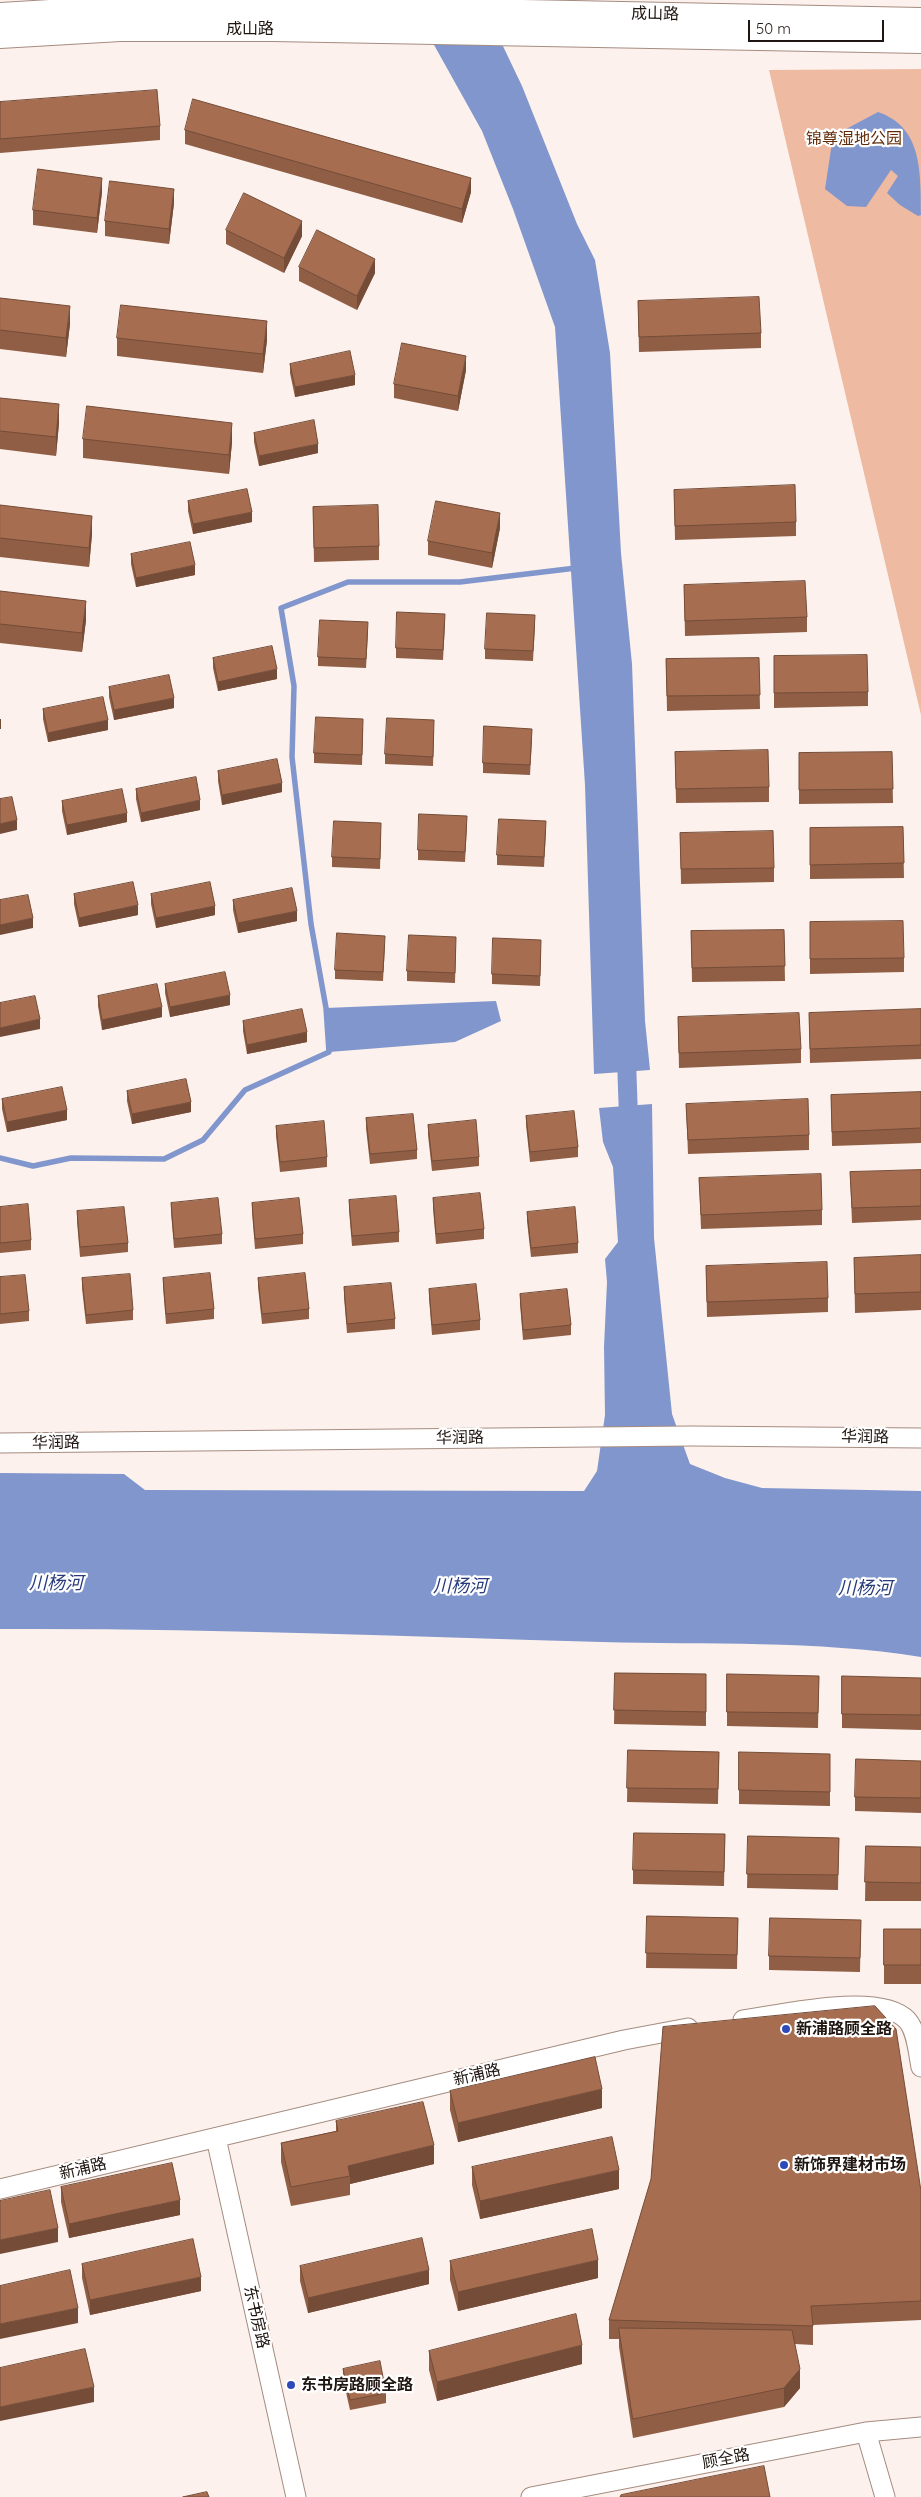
<!DOCTYPE html>
<html>
<head>
<meta charset="utf-8">
<style>
  body { margin:0 }
  #map { position:relative; width:921px; height:2497px; overflow:hidden; background:#fcf1ec; font-family:Quicksand,sans-serif }
  canvas { display:block }
  .scale { position:absolute; left:748px; top:20px; width:136px; height:22px; box-sizing:border-box; border:2px solid #1f1611; border-top:0; padding-left:6px; font-size:15px; line-height:18px; white-space:nowrap; color:#1f1611; -webkit-text-stroke:4px #fff; paint-order:stroke }
</style>
</head>
<body>
<div id="map">
<canvas width="921" height="2497"></canvas>
<div class="scale">50 m</div>
</div>
<script>
const context = document.querySelector('canvas').getContext('2d');
context.lineJoin = 'round';
function paint(path, color) { context.fillStyle = color; context.fill(path, 'evenodd'); }
function stroke(path, color, width, dash) { context.strokeStyle = color; context.lineWidth = width; context.lineCap = dash ? 'butt' : 'round'; context.setLineDash(dash || []); context.stroke(path); }
function drawText(font, color, halo, rows, align = 'center') {
  context.font = font + ' Quicksand,"Noto Sans SC",sans-serif'; context.lineWidth = 4.5; context.setLineDash([]); context.textBaseline = 'middle'; context.strokeStyle = halo; context.fillStyle = color; for (const [text, x, y, turn = 0] of rows) {
    context.save(); context.translate(x, y); context.rotate((+turn || 0) * Math.PI / 180); context.textAlign = isNaN(turn) ? turn : align; if (halo) context.strokeText(text, 0, 0); context.fillText(text, 0, 0); context.restore();
  }
}
paint(new Path2D(`
  M921,69V715L769,70Z`), '#eebaa1');
paint(new Path2D(`
  M409,0H481L522,86L577,224L595,260L610,353L621,553L632,664L645,1021L650,1070L594,1074L585,785L555,327L513,209L482,131Z
  M878,112C921,127 921,168 921,215L918,216L900,205L887,193L898,176L891,170L866,207L847,206L825,189L833,136Z
  M496,1001L501,1021L455,1042L329,1052L326,1008Z
  M652,1104L654,1238L672,1414L690,1464L725,1478L762,1488L921,1491V1657C816,1640 708,1645 602,1642C401,1636 201,1628 0,1629V1473L124,1474L145,1490L584,1491L597,1471L605,1415L604,1347L607,1282L605,1259L618,1242L613,1167L603,1142L599,1108Z`), '#8196cc');
stroke(new Path2D(`
  M0,1158L33,1166L71,1158L164,1159L203,1140L245,1090L329,1052L326,1008L311,924L292,757L294,686L281,608L348,582H460L576,568`), '#8196cc', 5.5);
stroke(new Path2D(`
  M626,1046L629,1131`), '#8196cc', 19);
const minor = new Path2D(`
  M0,1443L692,1436L921,1438
  M743,2020C779,2015 880,1991 907,2020C917,2031 918,2053 921,2067
  M216,2138L296,2497
  M0,2189L624,2040L688,2028
  M866,2432L885,2497
  M531,2497L866,2432L921,2427`);
const major = new Path2D(`
  M0,15L117,8L273,7L921,20
  M0,36L120,29H273L921,41`);
stroke(minor, '#a58c80', 21);
stroke(major, '#a58c80', 26);
stroke(minor, '#fff', 19);
stroke(major, '#fff', 24);
paint(new Path2D(`
  M0,102L160,126V140L0,153Z
  M185,130L471,192L462,223L185,144Z
  M102,192L97,233L33,225V210Z
  M174,203L169,244L105,236V221Z
  M226,230L302,236L284,273L226,244Z
  M299,267L375,273L357,310L299,281Z
  M0,298L70,324L66,357L0,349Z
  M638,301L761,333V348L639,352Z
  M117,338L267,340L263,373L117,356Z
  M290,364L355,385L295,397L290,373Z
  M466,370L458,411L394,398V384Z
  M0,398L59,423L56,456L0,449Z
  M254,433L318,453L259,466L254,442Z
  M83,439L232,442L229,474L83,458Z
  M674,490L796,522V536L675,540Z
  M188,501L252,522L193,534L188,511Z
  M0,505L92,534L89,567L0,557Z
  M313,507L379,546V560L314,562Z
  M500,528L492,568L428,555V541Z
  M131,554L195,575L136,587L131,564Z
  M684,585L807,617V632L685,636Z
  M0,591L86,620L82,652L0,643Z
  M445,624L443,660L396,658V648Z
  M535,625L533,661L485,659V649Z
  M368,632L366,668L318,666V657Z
  M774,656L868,692V706L774,708Z
  M213,658L277,679L218,691L213,668Z
  M759,658L760,709L667,711L666,659Z
  M109,687L174,708L114,720L109,697Z
  M43,709L108,730L48,742L43,719Z
  M363,728L362,765L314,763V753Z
  M434,730L433,766L385,764V754Z
  M532,739L530,775L483,773V763Z
  M675,752L769,787V802L676,803Z
  M892,752L893,803L799,804V753Z
  M218,771L282,792L222,805L218,781Z
  M136,789L200,810L141,822L136,799Z
  M62,801L127,822L67,835L62,811Z
  M467,825L465,862L418,860V850Z
  M903,827L904,878L810,879V828Z
  M546,831L544,867L497,865V855Z
  M381,833L380,869L332,867V857Z
  M680,833L774,868V882L681,884Z
  M74,894L138,915L79,927L74,904Z
  M151,894L215,915L156,928L151,904Z
  M233,900L297,921L238,933L233,910Z
  M810,922L904,958V972L810,974Z
  M784,930L785,981L692,982L691,931Z
  M385,945L383,981L335,979V970Z
  M456,947L455,983L407,981V971Z
  M541,950L540,986L492,984V974Z
  M165,984L230,1005L170,1017L165,993Z
  M98,996L162,1017L102,1030L98,1006Z
  M921,1009V1059L810,1063L809,1013Z
  M678,1017L801,1049V1063L679,1068Z
  M243,1021L307,1042L247,1054L243,1031Z
  M127,1091L191,1112L132,1124L127,1101Z
  M921,1092V1143L832,1146L831,1095Z
  M2,1099L67,1120L7,1132L2,1109Z
  M686,1104L809,1135V1150L688,1154Z
  M526,1116L578,1147V1157L530,1162L526,1125Z
  M366,1118L417,1150V1159L370,1164L366,1128Z
  M428,1125L479,1157V1166L432,1171L428,1135Z
  M276,1126L327,1157V1167L280,1172L276,1136Z
  M921,1170V1220L852,1223L850,1172Z
  M699,1178L822,1210V1225L701,1229Z
  M433,1198L484,1229V1239L436,1244L433,1208Z
  M349,1200L399,1232V1242L352,1246L349,1210Z
  M171,1203L222,1234V1244L174,1248L171,1212Z
  M252,1203L303,1234V1244L255,1249L252,1212Z
  M0,1207L31,1240V1250L0,1253Z
  M77,1211L128,1243V1252L80,1257L77,1221Z
  M527,1212L578,1243V1253L531,1257L527,1221Z
  M921,1255V1310L855,1313L854,1258Z
  M706,1266L828,1298V1312L707,1317Z
  M0,1277L29,1311V1321L0,1324Z
  M82,1278L133,1310V1320L86,1324L82,1288Z
  M163,1278L214,1309V1319L166,1324L163,1287Z
  M258,1278L309,1309V1319L262,1324L258,1287Z
  M344,1287L395,1319V1329L347,1333L344,1297Z
  M429,1289L480,1320V1330L432,1335L429,1298Z
  M520,1294L571,1325V1335L523,1340L520,1304Z
  M615,1673L706,1674V1726L614,1724Z
  M819,1676L818,1728L727,1726V1712Z
  M921,1678V1730L842,1728V1714Z
  M628,1750L719,1752L718,1804L627,1802Z
  M830,1754V1806L739,1804V1790Z
  M921,1761V1813L855,1811V1797Z
  M725,1834L724,1886L633,1884V1870Z
  M748,1836L839,1838L838,1890L747,1888Z
  M866,1846L921,1847V1901H865Z
  M647,1916L738,1918L737,1969L646,1968Z
  M861,1920L860,1972L769,1970V1956Z
  M884,1929H921V1984H884Z
  M450,2091L602,2108L458,2142L450,2110Z
  M336,2121L434,2164L350,2184V2195L291,2206L281,2162V2143L336,2131Z
  M472,2167L619,2189L480,2219L472,2185Z
  M61,2187L180,2215L69,2238L61,2202Z
  M921,2191V2320L813,2325V2345L795,2344L800,2388L784,2407L633,2438L619,2347V2339H609V2320Z
  M450,2261L598,2278L458,2311L450,2280Z
  M82,2264L201,2291L90,2315L82,2278Z
  M300,2266L429,2284L308,2313L300,2281Z
  M429,2351L582,2364L437,2401L429,2370Z
  M343,2369L386,2393V2403L350,2410L343,2379Z`), '#8f5e45');
paint(new Path2D(`
  M102,178V192L97,233V218Z
  M471,178V192L462,223V209Z
  M174,189V203L169,244V229Z
  M302,221V236L284,273V258Z
  M375,259V273L357,310V296Z
  M70,306V324L66,357V338Z
  M267,321V340L263,373V354Z
  M466,356V370L458,411V396Z
  M355,375V385L295,397V387Z
  M59,404V423L56,456V437Z
  M232,423V442L229,474V455Z
  M318,444V453L259,466V456Z
  M252,512V522L193,534V524Z
  M500,513V528L492,568V553Z
  M92,516V534L89,567V548Z
  M195,565V575L136,587V578Z
  M86,601V620L82,652V633Z
  M277,669V679L218,691V682Z
  M174,698V708L114,720V710Z
  M0,719H1V729H0Z
  M108,720V730L48,742V733Z
  M282,783V792L222,805V795Z
  M200,800V810L141,822V813Z
  M127,813V822L67,835V825Z
  M17,820V830L0,834V824Z
  M138,905V915L79,927V918Z
  M215,906V915L156,928V918Z
  M297,911V921L238,933V923Z
  M33,918V928L0,935V925Z
  M230,995V1005L170,1017V1007Z
  M162,1007V1017L102,1030V1020Z
  M40,1019V1029L0,1037V1028Z
  M307,1032V1042L247,1054V1045Z
  M191,1102V1112L132,1124V1114Z
  M67,1110V1120L7,1132V1122Z
  M602,2089V2108L458,2142V2123Z
  M434,2145V2164L350,2184V2176L348,2166Z
  M619,2170V2189L480,2219V2201Z
  M180,2200V2215L69,2238V2224Z
  M58,2228V2242L0,2254V2240Z
  M598,2260V2278L458,2311V2292Z
  M429,2270V2284L308,2313V2298Z
  M201,2277V2291L90,2315V2300Z
  M78,2308V2323L0,2339V2324Z
  M582,2345V2364L437,2401V2382Z
  M800,2369V2388L784,2407V2388Z
  M94,2387V2402L0,2421V2407Z`), '#744c38');
const building = new Path2D(`
  M157,90L160,126L0,139V102Z
  M193,99L471,178L462,209L185,130Z
  M38,169L102,178L97,218L33,210Z
  M110,181L174,189L169,229L105,221Z
  M244,193L302,221L284,258L226,230Z
  M317,230L375,259L357,296L299,267Z
  M759,297L761,333L639,337L638,301Z
  M0,298L70,306L66,338L0,330Z
  M121,305L267,321L263,354L117,338Z
  M402,343L466,356L458,396L394,384Z
  M350,351L355,375L295,387L290,364Z
  M0,398L59,404L56,437L0,431Z
  M87,406L232,423L229,455L83,439Z
  M314,420L318,444L259,456L254,433Z
  M795,485L796,522L675,526L674,490Z
  M247,489L252,512L193,524L188,501Z
  M436,501L500,513L492,553L428,541Z
  M0,505L92,516L89,548L0,538Z
  M378,505L379,546L314,548L313,507Z
  M190,542L195,565L136,578L131,554Z
  M805,581L807,617L685,621L684,585Z
  M0,591L86,601L82,633L0,624Z
  M397,612L445,614L443,650L396,648Z
  M487,613L535,615L533,651L485,649Z
  M320,620L368,622L366,659L318,657Z
  M272,646L277,669L218,682L213,658Z
  M867,655L868,692L774,693V656Z
  M759,658L760,695L667,696L666,659Z
  M169,675L174,698L114,710L109,687Z
  M103,697L108,720L48,733L43,709Z
  M316,717L363,719L362,755L314,753Z
  M387,718L434,720L433,757L385,754Z
  M484,726L532,729L530,765L483,763Z
  M768,750L769,787L676,789L675,752Z
  M892,752L893,789L799,790V753Z
  M277,759L282,783L222,795L218,771Z
  M196,777L200,800L141,813L136,789Z
  M122,789L127,813L67,825L62,801Z
  M12,797L17,820L0,824V799Z
  M419,814L467,816L465,852L418,850Z
  M499,819L546,821L544,857L497,855Z
  M334,821L381,823L380,859L332,857Z
  M903,827L904,863L810,865V828Z
  M773,831L774,868L681,869L680,833Z
  M133,882L138,905L79,918L74,894Z
  M210,882L215,906L156,918L151,894Z
  M292,888L297,911L238,923L233,900Z
  M28,895L33,918L0,925V900Z
  M903,921L904,958L810,959V922Z
  M784,930L785,966L692,968L691,931Z
  M337,933L385,936L383,972L335,970Z
  M409,935L456,937L455,973L407,971Z
  M493,938L541,940L540,976L492,974Z
  M225,972L230,995L170,1007L165,984Z
  M157,984L162,1007L102,1020L98,996Z
  M35,996L40,1019L0,1028V1003Z
  M302,1009L307,1032L247,1045L243,1021Z
  M921,1009V1045L810,1049L809,1013Z
  M799,1013L801,1049L679,1053L678,1017Z
  M186,1079L191,1102L132,1114L127,1091Z
  M62,1087L67,1110L7,1122L2,1099Z
  M921,1092V1128L832,1132L831,1095Z
  M808,1099L809,1135L688,1140L686,1104Z
  M574,1111L578,1147L530,1152L526,1116Z
  M413,1114L417,1150L370,1154L366,1118Z
  M476,1120L479,1157L432,1161L428,1125Z
  M324,1121L327,1157L280,1162L276,1126Z
  M921,1170V1206L852,1208L850,1172Z
  M821,1174L822,1210L701,1215L699,1178Z
  M480,1193L484,1229L436,1234L433,1198Z
  M396,1196L399,1232L352,1236L349,1200Z
  M218,1198L222,1234L174,1239L171,1203Z
  M299,1198L303,1234L255,1239L252,1203Z
  M28,1204L31,1240L0,1243V1207Z
  M124,1207L128,1243L80,1247L77,1211Z
  M575,1207L578,1243L531,1248L527,1212Z
  M921,1255V1292L855,1294L854,1258Z
  M827,1262L828,1298L707,1302L706,1266Z
  M210,1273L214,1309L166,1314L163,1278Z
  M305,1273L309,1309L262,1314L258,1278Z
  M130,1274L133,1310L86,1315L82,1278Z
  M25,1275L29,1311L0,1314V1277Z
  M391,1283L395,1319L347,1324L344,1287Z
  M476,1284L480,1320L432,1325L429,1289Z
  M567,1289L571,1325L523,1330L520,1294Z
  M615,1673L706,1674V1712L614,1710Z
  M727,1674L819,1676L818,1713L727,1712Z
  M842,1676L921,1678V1715L842,1714Z
  M628,1750L719,1752L718,1789L627,1788Z
  M739,1752L830,1754V1792L739,1790Z
  M856,1759L921,1761V1798L855,1797Z
  M634,1833L725,1834L724,1872L633,1870Z
  M748,1836L839,1838L838,1875L747,1874Z
  M866,1846L921,1847V1883L865,1882Z
  M647,1916L738,1918L737,1955L646,1953Z
  M770,1918L861,1920L860,1958L769,1956Z
  M884,1929H921V1965H884Z
  M875,2006L896,2029L921,2191V2301L811,2306L813,2326L609,2320L651,2179L663,2027Z
  M595,2057L602,2089L458,2123L450,2091Z
  M423,2102L434,2145L348,2166L350,2176L291,2187L281,2143L338,2131L336,2121Z
  M612,2137L619,2170L480,2201L472,2167Z
  M172,2163L180,2200L69,2224L61,2187Z
  M50,2190L58,2228L0,2240V2201Z
  M592,2229L598,2260L458,2292L450,2261Z
  M422,2238L429,2270L308,2298L300,2266Z
  M193,2239L201,2277L90,2300L82,2264Z
  M70,2270L78,2308L0,2324V2286Z
  M576,2314L582,2345L437,2382L429,2351Z
  M619,2328L792,2330L800,2369L784,2388L633,2419Z
  M85,2349L94,2387L0,2407V2368Z
  M380,2361L386,2393L350,2400L343,2369Z
  M764,2466L770,2497H620L621,2495Z
  M207,2492L209,2497H183Z`);
paint(building, '#a66d50');
stroke(building, '#744c38', 1);
for (const [x, y, r, color] of [
  [786,2029,5,"#2e49ba"],
  [784,2165,5,"#2e49ba"],
  [291,2385,5,"#2e49ba"]
]) { const dot = new Path2D(); dot.arc(x, y, r, 0, 2 * Math.PI); context.fillStyle = color; context.fill(dot); stroke(dot, '#fff', 2); }
drawText('16px', '#1f1611', '#fff', [
  ["成山路",655,14,1],
  ["成山路",250,29],
  ["华润路",865,1437,1],
  ["华润路",460,1438,-1],
  ["华润路",56,1443,-1],
  ["新浦路",477,2075,-13],
  ["新浦路",83,2169,-13],
  ["东书房路",256,2317,77],
  ["顾全路",726,2459,-11]
]);
drawText('16px', '#622b08', '#fff', [
  ["锦尊湿地公园",854,139]
]);
drawText('bold 16px', '#1f1611', '#fff', [
  ["新浦路顾全路",796,2029],
  ["新饰界建材市场",794,2165],
  ["东书房路顾全路",301,2385]
], 'left');
drawText('italic 18px', '#273a7c', '#fff', [
  ["川杨河",56,1584],
  ["川杨河",460,1587],
  ["川杨河",865,1589]
]);
</script>
</body>
</html>
